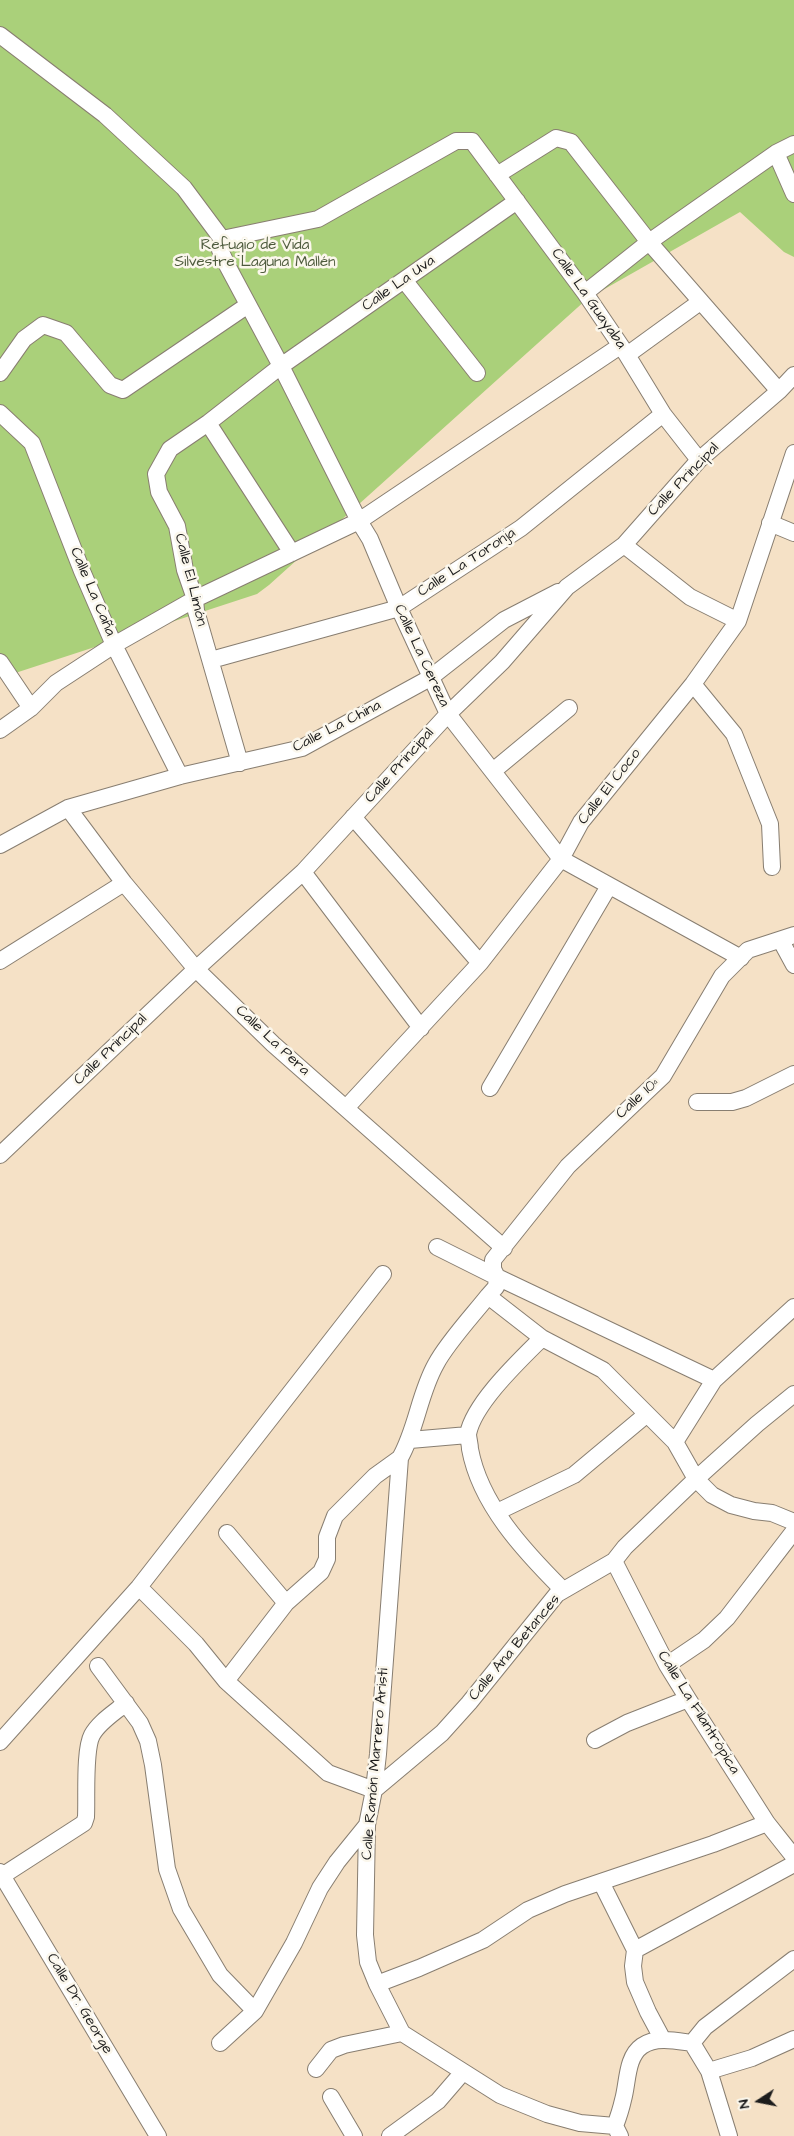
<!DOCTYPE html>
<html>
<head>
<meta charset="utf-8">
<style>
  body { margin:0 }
  #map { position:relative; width:794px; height:2136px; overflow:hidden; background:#f5e1c6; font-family:"Architects Daughter",sans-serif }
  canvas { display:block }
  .north { position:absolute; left:734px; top:2076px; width:50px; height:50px; -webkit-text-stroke:4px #fbf7ec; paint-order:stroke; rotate:259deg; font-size:14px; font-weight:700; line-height:20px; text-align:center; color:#1c1c1c }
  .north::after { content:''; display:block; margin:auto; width:18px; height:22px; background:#1c1c1c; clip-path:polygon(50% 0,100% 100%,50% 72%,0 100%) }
</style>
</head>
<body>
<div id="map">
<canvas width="794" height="2136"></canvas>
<div class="north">N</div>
</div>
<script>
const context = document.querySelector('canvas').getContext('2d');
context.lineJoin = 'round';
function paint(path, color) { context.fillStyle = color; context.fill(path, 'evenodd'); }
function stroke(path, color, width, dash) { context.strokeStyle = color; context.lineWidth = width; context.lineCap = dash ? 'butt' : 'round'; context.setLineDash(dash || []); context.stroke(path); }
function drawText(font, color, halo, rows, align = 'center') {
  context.font = font + ' "Architects Daughter",sans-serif'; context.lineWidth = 5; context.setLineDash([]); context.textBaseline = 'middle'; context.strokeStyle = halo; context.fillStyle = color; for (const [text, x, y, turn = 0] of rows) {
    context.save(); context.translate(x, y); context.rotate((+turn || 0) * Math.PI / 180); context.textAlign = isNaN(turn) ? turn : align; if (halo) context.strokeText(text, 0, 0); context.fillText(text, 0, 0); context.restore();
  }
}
paint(new Path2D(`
  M0,0H794V257L784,252L740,212L587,299L269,585L257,594L0,678Z`), '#aad07a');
const street = new Path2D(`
  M0,35L105,115L184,188L222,239
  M776,153L794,194
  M497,175L556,138L571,142L649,242L779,391
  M404,280L477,373
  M585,293L649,242L776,153L794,144
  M627,355L700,302
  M0,373L24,339L43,325L66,333L110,385L123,390L248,305
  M0,413L32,443L82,571L114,645L180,776
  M208,423L292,553
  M699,460L663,414L627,355L585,293L472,141H456L318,219L222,239L220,250L228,267L281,366L359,521L370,539L399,608L448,714L561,859L741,958
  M770,523L794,533
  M624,545L690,597L738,621
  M211,660L399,608L521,528L663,414
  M0,662L31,708
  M693,684L734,734L770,824L772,867
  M0,730L31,708L56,683L114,645L195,599L359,521L620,346
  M240,763L196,611L195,599L185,570L177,526L159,492L156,474L170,449L208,423L281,366L517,201
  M493,771L569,708
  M68,808L124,883L196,969L273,1044L504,1248
  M353,817L480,963
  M0,845L68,808L180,776L302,748L430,678L504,620L558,592
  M303,872L421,1028
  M781,941L794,965
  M0,961L124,883
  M490,1088L609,886
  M697,1102H732L746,1098L794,1074
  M346,1108L480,963L561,859L581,822L693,684L738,621L794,453
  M0,1155L196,969L303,872L448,714L502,662L567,587L624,545L699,460L779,391L794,375
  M437,1247L497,1277L496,1287L488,1296L542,1338L603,1370L675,1442
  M488,1296C473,1315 447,1343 436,1364C419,1394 417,1428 400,1458L378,1754L374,1790L367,1825L365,1935L368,1962L377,1984L402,2033L500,2095L547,2114L580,2123L615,2126L620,2136
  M794,1307L714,1380L675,1442L696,1479L712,1495L731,1505L754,1511L772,1513L794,1522
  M542,1338C520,1360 474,1403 468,1434C468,1438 470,1444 470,1449C480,1504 524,1551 563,1590
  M714,1380L497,1277L493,1269V1260L568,1166L663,1076L722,976L748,950L794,935
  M410,1440L468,1435
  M497,1512L574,1475L647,1414
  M227,1533L286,1603
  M614,1561L667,1665L688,1699L767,1823L794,1857
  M139,1587L196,1644L226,1681L328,1773L374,1790L442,1733L469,1703L557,1594L614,1561L625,1547L696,1479L757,1424L794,1394
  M667,1665L704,1640L727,1618L794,1531
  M98,1666L140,1723L148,1741L153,1765L167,1869L181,1909L220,1975L255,2011
  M226,1681L286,1603L321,1572L327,1559V1537L335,1516L375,1476L400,1458
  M595,1740L627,1723L688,1699
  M0,1742L139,1587L383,1274
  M0,1872L158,2136
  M2,1876L84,1823L86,1817C87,1797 84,1750 92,1735C99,1722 114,1713 126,1703
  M601,1882L635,1950L633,1966L635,1982L648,2012L663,2040
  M635,1950L794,1864
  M377,1984L419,1968L483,1940L528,1910L565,1894L713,1844L767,1823
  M220,2043L255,2011L294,1943L320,1888L337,1862L367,1825
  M692,2043L705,2027L794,1959
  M692,2043L709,2071L729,2136
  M316,2069L331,2050L344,2045L402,2033
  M709,2071L752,2058L794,2039
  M331,2097L354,2136
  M615,2126C618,2118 621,2109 623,2100C628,2083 626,2057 642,2046C656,2036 677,2041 692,2043
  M390,2136L438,2101L463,2072`);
stroke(street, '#887e71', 18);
stroke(street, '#fff', 16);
drawText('15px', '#4e5b3d', '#fbf7ec', [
  ["Refugio de Vida",255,246],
  ["Silvestre Laguna Mallén",255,263]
]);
drawText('15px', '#1c1c1c', '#fbf7ec', [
  ["Calle La Uva",399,284,-35],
  ["Calle La Guayaba",588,299,55],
  ["Calle Principal",684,480,-46],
  ["Calle La Toronja",467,563,-33],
  ["Calle El Limón",190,580,76],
  ["Calle La Caña",92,592,67],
  ["Calle La Cereza",421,656,65],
  ["Calle La China",337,727,-27],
  ["Calle Principal",400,766,-48],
  ["Calle El Coco",610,787,-52],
  ["Calle La Pera",272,1041,43],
  ["Calle Principal",111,1050,-44],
  ["Calle 10ª",638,1099,-43],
  ["Calle Ana Betances",515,1648,-50],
  ["Calle La Filantrópica",698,1713,58],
  ["Calle Ramón Marrero Aristi",376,1764,-85],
  ["Calle Dr. George",79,2004,59]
]);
</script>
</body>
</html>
